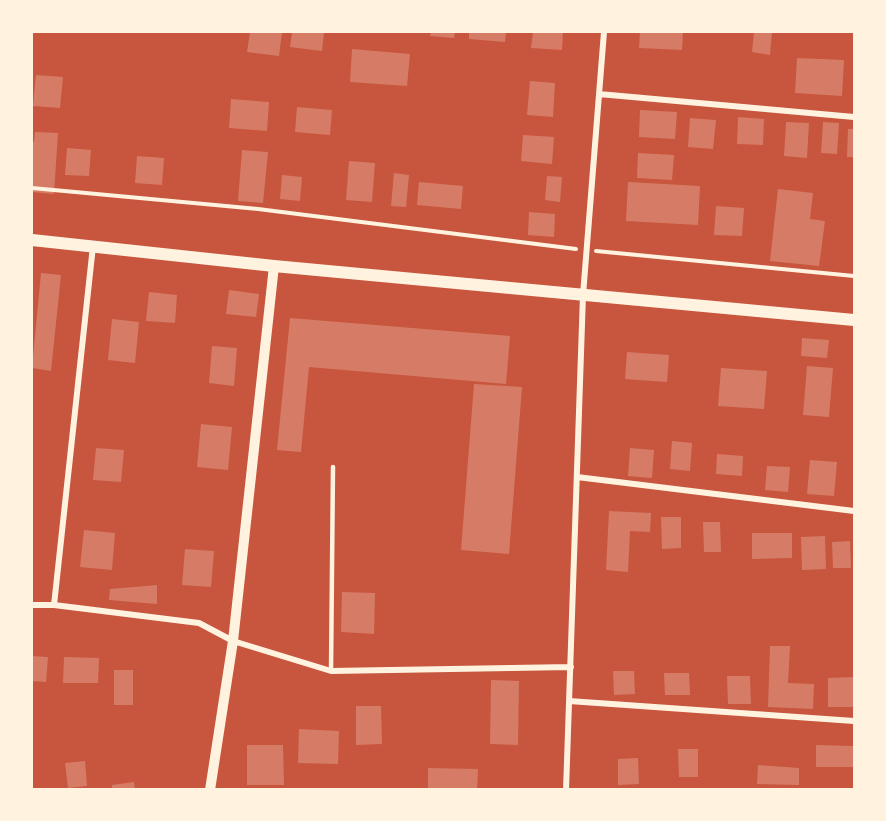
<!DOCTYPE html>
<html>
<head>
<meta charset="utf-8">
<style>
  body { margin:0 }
  #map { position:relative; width:886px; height:821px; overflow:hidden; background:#c8553d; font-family:"Crimson Pro",serif }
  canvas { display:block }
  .frame { position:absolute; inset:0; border:33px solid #fff3e0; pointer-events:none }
</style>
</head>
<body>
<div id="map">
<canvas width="886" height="821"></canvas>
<div class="frame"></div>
</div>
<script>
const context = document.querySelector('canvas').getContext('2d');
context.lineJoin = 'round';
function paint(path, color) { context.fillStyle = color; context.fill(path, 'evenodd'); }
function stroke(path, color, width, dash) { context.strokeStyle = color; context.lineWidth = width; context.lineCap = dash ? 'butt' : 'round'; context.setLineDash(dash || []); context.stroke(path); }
paint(new Path2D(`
  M250,32H282L279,56L247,52Z
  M292,32H324L322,51L290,47Z
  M431,32H455L454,38L430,36Z
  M469,32H506L505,42L469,39Z
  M533,32H563L562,50L531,48Z
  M640,32H683L682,50L639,48Z
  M754,32H772L770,55L752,52Z
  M352,49L410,54L407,86L350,82Z
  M797,58L844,60L842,96L795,93Z
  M36,75L63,77L60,108L33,106Z
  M530,81L555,83L553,117L527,115Z
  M231,99L269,102L267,131L229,128Z
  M297,107L332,110L330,135L295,132Z
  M640,110L677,112L675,139L639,137Z
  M738,117L764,119L763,145L737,144Z
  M690,118L716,120L713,149L688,147Z
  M786,122L809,123L807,158L784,156Z
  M823,122L839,123L837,154L821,153Z
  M848,129H854V157H847Z
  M35,132L58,133L54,194L32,192V142H34Z
  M523,135L554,137L552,164L521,161Z
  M67,148L91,150L89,176L65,175Z
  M242,150L268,152L263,203L238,201Z
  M638,153L674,155L672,180L637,178Z
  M137,156L164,158L162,185L135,183Z
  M349,161L375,163L372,202L346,200Z
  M394,173L409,175L406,207L391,206Z
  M282,175L302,177L300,201L280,199Z
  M547,176L562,177L560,202L545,200Z
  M419,182L463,186L461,209L417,205Z
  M628,182L700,186L698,225L626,221Z
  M778,189L813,193L810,219L825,221L819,266L770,261Z
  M716,206L744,208L742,236L714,235Z
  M529,212L555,214L554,237L528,235Z
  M41,273L61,275L51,371L32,368Z
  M229,290L259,294L256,317L226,314Z
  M149,292L177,295L175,323L146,321Z
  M290,318L510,336L506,384L309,367L301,452L277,450Z
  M112,319L139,322L135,363L108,360Z
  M802,338L829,340L827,358L801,356Z
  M212,346L237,348L234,386L209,383Z
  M627,352L669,355L667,382L625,379Z
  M807,366L833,368L829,417L803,415Z
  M721,368L767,371L764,409L718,406Z
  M474,384L522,387L509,554L461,550Z
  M201,424L232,427L228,470L197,467Z
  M672,441L692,443L690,471L670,469Z
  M96,448L124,450L121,482L93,480Z
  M630,448L654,450L652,478L628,476Z
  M717,454L743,456L742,476L716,474Z
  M810,460L837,462L834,496L807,494Z
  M767,466L790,467L788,492L765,490Z
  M609,511L651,513L650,532L630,531L628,572L606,570Z
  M661,517H681V548L662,549Z
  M703,522H720L721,552H704Z
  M84,530L115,533L112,570L80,567Z
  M752,533H792V558L752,559Z
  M825,536L826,569L802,570L801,537Z
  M850,541L851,568H833L832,542Z
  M185,549L214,551L211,587L182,585Z
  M157,585V604L109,600L110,589Z
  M342,592L375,593L374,634L341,632Z
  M770,646H790L788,683L814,684L813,709L768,707Z
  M32,656L48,657L46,682L32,681Z
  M64,657L99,658L98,683H63Z
  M114,670H133V705H114Z
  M613,671H634L635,694L614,695Z
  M664,673H689L690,695H665Z
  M727,676H750L751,704H728Z
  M854,677V707H828V678Z
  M491,680L519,681L518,745L490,744Z
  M356,706H381L382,744L356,745Z
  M299,729L339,731L338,764L298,763Z
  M247,745H283L284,785H247Z
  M816,745L854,746V767H816Z
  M678,749H698V777H679Z
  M638,758L639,784L618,785V759Z
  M85,761L87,786L68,788L65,763Z
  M758,765L799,768V785L757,784Z
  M428,768L478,769L477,790H428Z
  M134,782L135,790H112V785Z`), '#d67c66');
stroke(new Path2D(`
  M32,188L258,209L576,249
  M596,251L854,276`), '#fff3e0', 4);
stroke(new Path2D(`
  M331,671L333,467`), '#fff3e0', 4.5);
stroke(new Path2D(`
  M599,94L854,117
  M577,477L854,511
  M32,605H54L199,623L233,641L331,671L571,667
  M54,605L93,246
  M569,701L854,721
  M566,790L583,295L604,32`), '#fff3e0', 6);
stroke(new Path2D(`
  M210,790L233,641L274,266`), '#fff3e0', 10);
stroke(new Path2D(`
  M32,240L274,266L854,320`), '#fff3e0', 12);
</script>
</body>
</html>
